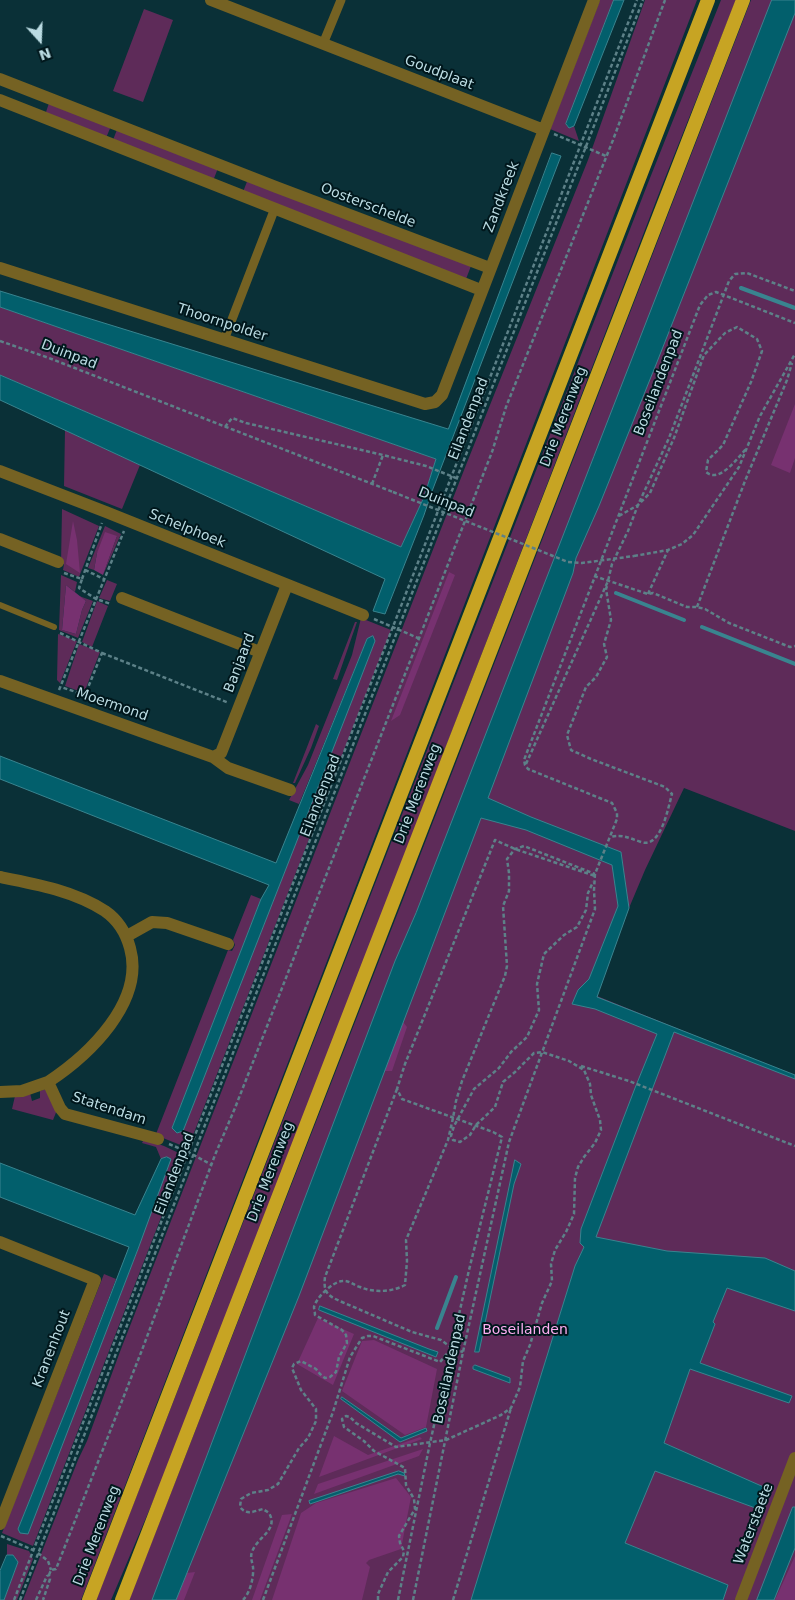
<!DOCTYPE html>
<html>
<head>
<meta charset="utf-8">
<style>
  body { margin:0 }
  #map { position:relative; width:795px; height:1600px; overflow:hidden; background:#0a3037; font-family:"DejaVu Sans",sans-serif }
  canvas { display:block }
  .north { position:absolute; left:15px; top:15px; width:50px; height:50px; -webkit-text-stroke:4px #00171c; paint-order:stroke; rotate:160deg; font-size:14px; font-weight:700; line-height:20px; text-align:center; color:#badbe2 }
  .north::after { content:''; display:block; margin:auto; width:18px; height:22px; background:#badbe2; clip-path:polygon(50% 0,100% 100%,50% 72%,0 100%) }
</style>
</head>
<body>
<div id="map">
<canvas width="795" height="1600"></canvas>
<div class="north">N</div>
</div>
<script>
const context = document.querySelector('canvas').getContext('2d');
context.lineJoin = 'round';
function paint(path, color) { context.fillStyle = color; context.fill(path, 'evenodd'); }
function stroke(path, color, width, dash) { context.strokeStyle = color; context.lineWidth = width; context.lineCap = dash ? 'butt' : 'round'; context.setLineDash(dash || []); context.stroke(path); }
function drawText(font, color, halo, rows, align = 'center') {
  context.font = font + ' "DejaVu Sans",sans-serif'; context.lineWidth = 4; context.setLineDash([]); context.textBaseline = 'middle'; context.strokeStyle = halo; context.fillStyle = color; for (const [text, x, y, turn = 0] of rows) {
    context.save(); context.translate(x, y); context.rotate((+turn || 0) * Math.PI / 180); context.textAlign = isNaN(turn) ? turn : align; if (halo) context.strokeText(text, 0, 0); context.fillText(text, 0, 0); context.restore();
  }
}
paint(new Path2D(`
  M600,0H614L566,124L569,128L574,126L579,141L550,129Z
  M645,0H697L81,1600H23L78,1460L87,1441L121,1349L466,465L588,160Z
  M721,0H736L661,188L182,1433L111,1600H96L648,183Z
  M751,0H795V831L684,788L645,870L629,908L597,996L795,1076V1563L780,1600H129L402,902Z
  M144,9L173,20L143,102L113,91Z
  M49,103L111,126L106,138L45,115Z
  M118,127L218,168L213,181L113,140Z
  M248,179L471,266L466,279L243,192Z
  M0,307L436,459L424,497L401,547L0,375Z
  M65,430L140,465L122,509L64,486Z
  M62,509L99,526L79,577L63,570L64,564H61Z
  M105,526L121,534L103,575L117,536L97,553L94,570L88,568Z
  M61,575L77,582L75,592L66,585L62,630L76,634L82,610L86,601L79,596L93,601L78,638L59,630Z
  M107,580L117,584L110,601L99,598Z
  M97,601L108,606L92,647L82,642Z
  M361,618L391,630L188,1148L158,1136L156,1134L228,950L232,951L235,945L233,940L251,895L261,899L172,1128L177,1133L183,1131L375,641L373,637L367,639L299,804L289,800L308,765L352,655Z
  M355,622H357L337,680L333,679Z
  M58,634L77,641L60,683L57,680Z
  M79,644L100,652L84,693L65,686Z
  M316,724L319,726L311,748L295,783H293Z
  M46,1089L57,1110L53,1120L12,1109L15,1096L30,1093L32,1101L40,1098V1091Z
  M144,1139L164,1146L185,1156L33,1546L2,1533L104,1274L116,1279L68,1405L18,1529L20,1533H28L138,1249L167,1157L161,1159L156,1147L142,1143Z
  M7,1544L29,1551L33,1559L17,1600H4L18,1562L13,1555H7Z`), '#5e2b59');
paint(new Path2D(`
  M795,404V458L790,473L771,465Z
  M73,521L77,540L80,573L66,564Z
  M105,532L117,536L103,575L94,570L97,553Z
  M449,572L455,575L400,715L391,721Z
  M66,585L86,601L82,610L76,634L62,630Z
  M403,1022L407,1027L392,1071H384Z
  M318,1318L354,1334L333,1385L297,1364Z
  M374,1340L437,1369L426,1427L405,1435L342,1391L362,1341Z
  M334,1436L368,1455L420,1437L422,1439L319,1477Z
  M423,1449L419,1456L314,1494L318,1484Z
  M396,1478L411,1497L401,1549L369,1560L366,1563L370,1567L362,1600H272L301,1513L316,1503Z
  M292,1514L260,1600H252L282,1515Z
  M795,1556V1600H775Z
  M195,1572L184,1600H176L187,1573Z`), '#773170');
const water = new Path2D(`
  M614,0H624L574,126L569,128L566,124Z
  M772,0H795V13L657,362L599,506L576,558L573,573L488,798L531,817L621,852L629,908L597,997L795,1075V1079L674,1032L596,1237L667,1251L765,1258L795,1271V1311L727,1288L713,1322L715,1324L700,1363L792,1396L789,1403L690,1369L664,1443L766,1488L758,1509L655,1471L625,1543L728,1585L723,1600H471L575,1266L584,1247L580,1243L581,1229L635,1088L657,1034L595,1009L572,1004L578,990L589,979L618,906L612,865L526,830L481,818L299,1296L176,1600H152L395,961L416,913Z
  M552,153L561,156L429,499H427L429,500L424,515L385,614L373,611L385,579L0,400V375L401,547L424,497L436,459L0,307V291L448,429Z
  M373,636L375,641L353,698L183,1131L177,1133L172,1128L261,899L269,885L0,779V756L276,863L367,639Z
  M167,1157L171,1159L138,1249L28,1534L20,1533L18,1529L68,1405L129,1247L0,1197V1163L135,1215L161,1159Z
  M515,1160L521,1164L514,1184L479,1352H475Z
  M320,1306L429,1349L438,1352L436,1357L319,1310Z
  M475,1365L510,1378V1383L473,1369V1367Z
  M342,1397L401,1438L426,1428L427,1431L400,1442L341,1399Z
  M399,1471L404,1473L405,1476L398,1474L310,1504L309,1501Z
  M793,1507H795V1548L774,1600H757Z
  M7,1555H13L18,1562L4,1600H0V1571Z`);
paint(water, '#025f6c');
stroke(water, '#39848f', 1);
stroke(new Path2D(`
  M741,288L795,308
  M616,593L684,620
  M702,627L795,664
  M437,1328L456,1277`), '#39848f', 4);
stroke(new Path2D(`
  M554,134L606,156
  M0,341L49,358L393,492
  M225,427L232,418L246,423L383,455L426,466L456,478
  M372,484L383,455
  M619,516L638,505L650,493L674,438L704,355L725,333L737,327L757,339L762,351L751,382L723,445L708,460L706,472C720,484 738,457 747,448
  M634,556L668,550L682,544L693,535L739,467L760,416L795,354
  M85,570L104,579
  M64,573L82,579L79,588L96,599L111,604
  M594,576L648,594L653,593L687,607H697L705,609L729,623L790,647L795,646
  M82,579L102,523
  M607,586L606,589L611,620L604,644L607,657L596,677L586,687L567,735L571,750L591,759L665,787L672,794C668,808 661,849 641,842C629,838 623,834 610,837
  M648,594L668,550
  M697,607L745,481L787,380L792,363
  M374,619L418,638
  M60,633L102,653L85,695L61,687
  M102,653L229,703
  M59,690L124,531
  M526,764L608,581L612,564L628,531L638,505L669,438L729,281L735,274L747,273L795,291
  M581,1066L629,1081L795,1146
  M397,1089L325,1277C323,1293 328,1296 342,1302L412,1332L441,1340L452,1348L463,1352
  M169,1144L188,1152L212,1165
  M1,1536L33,1550
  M38,1553L48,1561L51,1570
  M49,1575L51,1570L56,1569L142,1350L215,1155L235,1108L492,452L506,407L613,140L665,0
  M14,1600L637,0
  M20,1600L643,0
  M36,1600L47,1576L49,1575L50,1579L43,1600
  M243,1600C250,1593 254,1577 253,1567C252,1561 250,1557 252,1552C257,1537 279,1530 269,1513L263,1509C254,1511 247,1516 240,1507L241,1499L251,1493L268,1490L278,1484L299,1448L308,1438L316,1421V1409L301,1390L292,1368L294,1364L301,1361L316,1369L320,1374L325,1378L330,1377L336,1372L339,1357L347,1343L346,1335L342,1330L315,1315C315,1312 314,1309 314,1307C316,1298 332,1282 342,1281C349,1280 353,1285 360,1287C374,1293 392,1292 405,1285L407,1261L406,1240L448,1140L453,1118L456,1101L462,1081L505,976L507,966L503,906L509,891V873L507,859L515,849L524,846L595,874
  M263,1600L333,1412L350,1357L362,1338L368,1336H373L440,1362L451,1349
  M378,1600V1594L388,1572L403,1557L404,1551L400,1543L399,1536L415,1509L414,1499L406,1485L405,1468L374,1451L364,1441L344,1427L342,1419L346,1416L350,1417L356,1423L396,1447L446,1440L501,1415L511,1408L520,1387L523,1361L530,1345L542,1303L552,1281L551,1264L555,1250L566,1232L574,1214L575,1178L578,1167L584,1157L595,1143L601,1130L600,1120L591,1095L590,1084L584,1070L569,1061L542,1052L534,1053L515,1072L503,1082L495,1107L476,1125L470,1135L460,1142L453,1140L451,1136L454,1126L474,1089L499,1068L511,1052L527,1037L539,1010L537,984L544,954L564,935L577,927L586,910L588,893L593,882
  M398,1600L430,1443L469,1270L502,1137L493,1132L402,1099L397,1089L405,1064L495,840L515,849L595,876
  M413,1600L463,1352L509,1142L595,909L594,890L595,874L617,819V813L612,803L528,769L525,765L524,760L700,305L708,295L716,292L795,323
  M453,1600L511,1408`), '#5d8188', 2.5, [4, 2.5]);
stroke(new Path2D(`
  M0,605L54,627`), '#756223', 6);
stroke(new Path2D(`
  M323,44L341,0
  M224,340L275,208`), '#756223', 9);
stroke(new Path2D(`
  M211,0L544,130
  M0,79L276,187L490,268
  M0,100L481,290
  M0,268L425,404L435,402L442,395L594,0
  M0,471L106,512L363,615
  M0,539L58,562
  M122,598L260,652
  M0,681L213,757L221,753L287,585
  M213,757L228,768L290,790
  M0,877C36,884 74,891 105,911C118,920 126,933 130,948C145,1002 89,1055 48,1082
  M127,936L152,922L167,923L228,944
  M0,1092L22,1091L48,1082L60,1108L65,1114L158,1139
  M0,1242L95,1280L0,1524
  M741,1600L795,1458`), '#756223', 12);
stroke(new Path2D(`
  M89,1600L708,0
  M122,1600L743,0`), '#c7a423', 14);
stroke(new Path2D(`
  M393,492L568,562L582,563L634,556`), '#5d8188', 2.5, [4, 2.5]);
drawText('14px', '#badbe2', '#00171c', [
  ["Goudplaat",439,73,21],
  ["Zandkreek",502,197,-69],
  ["Oosterschelde",368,206,21],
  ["Thoornpolder",222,323,18],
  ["Duinpad",69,355,21],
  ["Boseilandenpad",659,383,-69],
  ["Drie Merenweg",564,417,-69],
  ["Eilandenpad",469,419,-69],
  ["Duinpad",446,503,22],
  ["Schelphoek",187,529,22],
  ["Banjaard",240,663,-69],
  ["Moermond",112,705,19],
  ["Drie Merenweg",418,794,-69],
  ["Eilandenpad",321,796,-69],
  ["Statendam",109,1109,18],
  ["Drie Merenweg",271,1172,-69],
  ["Eilandenpad",175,1174,-69],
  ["Kranenhout",52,1349,-69],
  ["Boseilandenpad",450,1369,-78],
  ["Waterstaete",754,1524,-69],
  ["Drie Merenweg",97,1536,-69]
]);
drawText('14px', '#fdadf1', '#00171c', [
  ["Boseilanden",525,1330]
]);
</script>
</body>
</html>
